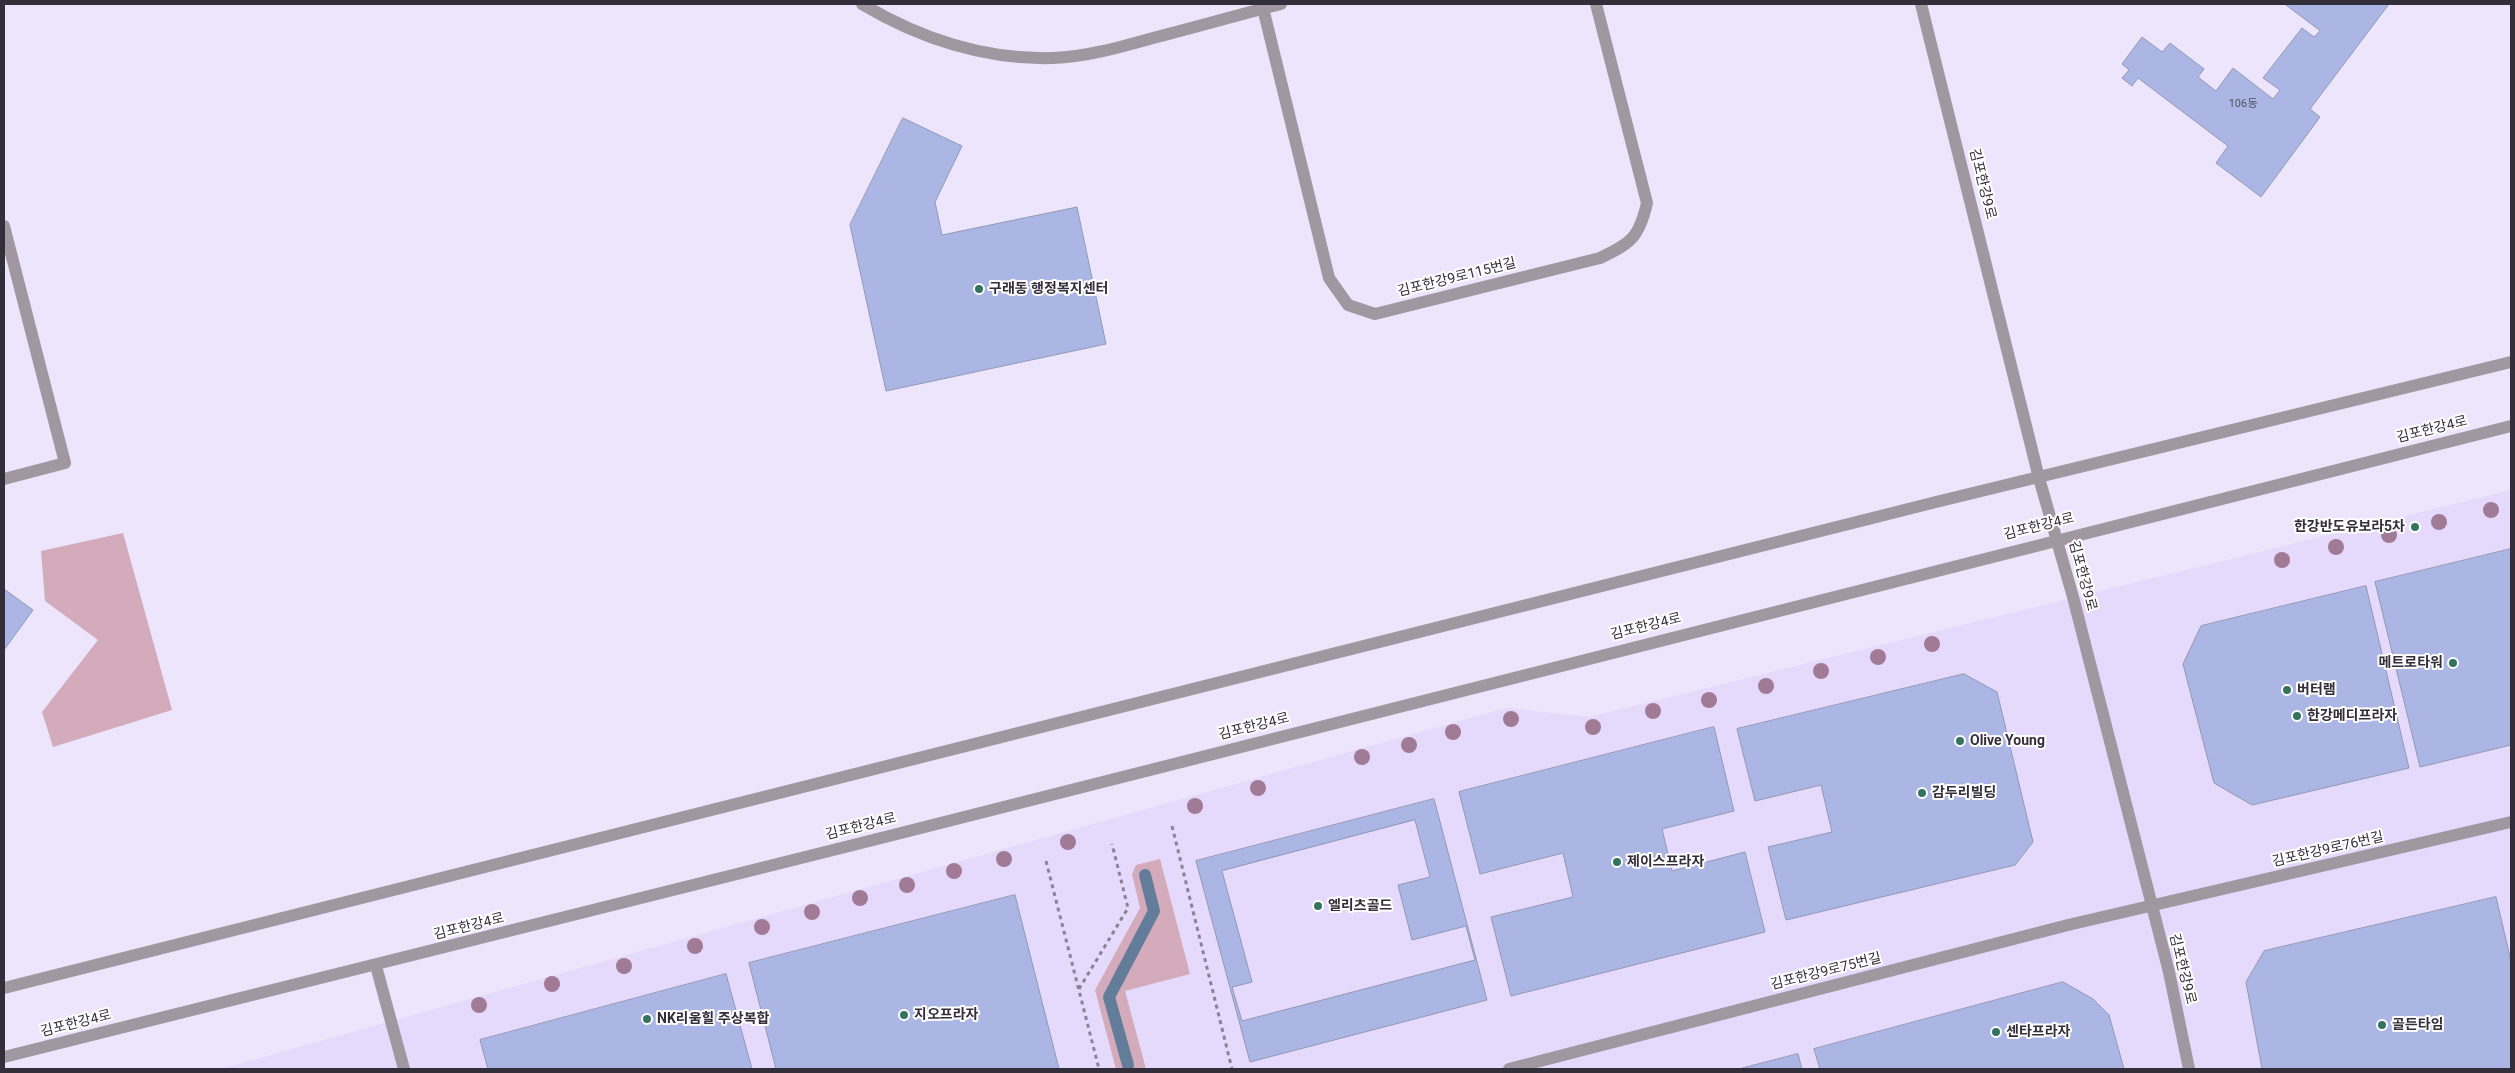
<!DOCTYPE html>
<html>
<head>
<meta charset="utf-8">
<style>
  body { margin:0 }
  #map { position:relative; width:2515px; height:1073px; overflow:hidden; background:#ece5fb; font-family:Roboto,sans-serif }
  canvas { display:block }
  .frame { position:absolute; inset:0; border:5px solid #332f3a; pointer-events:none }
</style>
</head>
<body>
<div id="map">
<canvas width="2515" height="1073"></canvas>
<div class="frame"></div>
</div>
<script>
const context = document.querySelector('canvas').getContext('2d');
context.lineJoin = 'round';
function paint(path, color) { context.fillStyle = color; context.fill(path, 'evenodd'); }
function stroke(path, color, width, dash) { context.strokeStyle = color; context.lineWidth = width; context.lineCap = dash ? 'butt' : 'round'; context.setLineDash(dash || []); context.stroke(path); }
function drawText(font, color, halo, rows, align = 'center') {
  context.font = font + ' Roboto,"Noto Sans KR",sans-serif'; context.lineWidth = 4; context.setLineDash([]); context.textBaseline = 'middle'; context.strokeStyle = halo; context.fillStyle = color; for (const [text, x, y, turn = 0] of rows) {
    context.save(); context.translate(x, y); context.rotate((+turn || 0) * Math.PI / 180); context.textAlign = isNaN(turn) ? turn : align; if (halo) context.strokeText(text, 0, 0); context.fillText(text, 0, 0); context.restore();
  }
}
paint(new Path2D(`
  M2511,490V1069H221L1506,708L1589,717Z`), '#e5d9fc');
paint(new Path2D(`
  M123,533L172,710L53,747L42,712L98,640L45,601L41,551Z
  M1160,859L1190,974L1125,991L1146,1069H1116L1095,990L1140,908L1132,874L1136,865ZM1146,874L1155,911L1111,998L1129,1066L1127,1067L1108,997L1152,911L1143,874Z`), '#d3abbb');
stroke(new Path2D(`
  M1128,1065L1109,997L1154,911L1145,875`), '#637c99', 12);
const building = new Path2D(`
  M2285,4H2389L2310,109L2320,117L2261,197L2216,163L2228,146L2138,78L2132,86L2122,78L2129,70L2122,64L2142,37L2162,52L2170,43L2204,69L2198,77L2216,91L2233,68L2273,99L2280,90L2263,78L2302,28L2314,37L2320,31Z
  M903,118L962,146L935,202L942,235L1077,207L1106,344L886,391L850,225Z
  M2511,549V745L2420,767L2375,582Z
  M2366,586L2409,768L2252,805L2214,783L2183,664L2201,626Z
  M4,589L33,610L4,650Z
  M1964,674L1997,692L2033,842L2015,865L1786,920L1768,847L1832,832L1821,785L1755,801L1737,729Z
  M1714,727L1734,811L1662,829L1672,871L1745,852L1765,932L1511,996L1491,917L1573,897L1563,853L1480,874L1459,792Z
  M1434,799L1487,1000L1250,1062L1196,861Z
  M1415,820L1430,877L1398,885L1412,940L1466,926L1475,960L1242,1021L1232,987L1252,982L1222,871Z
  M1015,895L1059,1069H776L749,963Z
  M2496,897L2511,961V1069H2262L2246,982L2264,951Z
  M726,974L752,1069H488L480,1040Z
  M2063,982L2093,999L2109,1015L2124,1069H1820L1814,1049Z
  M1798,1054L1802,1069H1739Z`);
paint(building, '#abb6e5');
stroke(building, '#9298b3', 1);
stroke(new Path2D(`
  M1172,826L1232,1069
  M1046,861L1099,1069
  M1079,989L1128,908L1112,844`), '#898494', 3, [4, 4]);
stroke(new Path2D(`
  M862,4C919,38 985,60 1053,58C1086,57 1121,47 1153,38C1196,27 1238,15 1281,4
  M1262,4L1329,278L1348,305L1375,314L1600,258C1631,243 1639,238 1647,203L1596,4
  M1921,4L2039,478L2073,597L2169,972L2189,1069
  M4,226L65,463L4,479
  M376,966L404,1069
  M4,988L1936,502L2511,362
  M4,1057C841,852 1675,633 2511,426
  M1509,1069L2068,925L2511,822`), '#a197a1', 12);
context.fillStyle = '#a17b96';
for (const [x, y] of [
  [2491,510],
  [2439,522],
  [2389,535],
  [2336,547],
  [2282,560],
  [1932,644],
  [1878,657],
  [1821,671],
  [1766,686],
  [1709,700],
  [1653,711],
  [1511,719],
  [1593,727],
  [1453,732],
  [1409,745],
  [1362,757],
  [1258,788],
  [1195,806],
  [1068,842],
  [1004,859],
  [954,871],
  [907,885],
  [860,898],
  [812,912],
  [762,927],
  [695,946],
  [624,966],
  [552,984],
  [479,1005]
]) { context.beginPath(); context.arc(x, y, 8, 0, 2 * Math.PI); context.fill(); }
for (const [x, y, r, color] of [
  [979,289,5,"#337360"],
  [2415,527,5,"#337360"],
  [2453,663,5,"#337360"],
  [2287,690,5,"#337360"],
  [2297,716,5,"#337360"],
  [1960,741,5,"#337360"],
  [1922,793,5,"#337360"],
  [1617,862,5,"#337360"],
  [1318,906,5,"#337360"],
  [904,1015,5,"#337360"],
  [647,1019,5,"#337360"],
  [2382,1025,5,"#337360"],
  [1996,1032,5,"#337360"]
]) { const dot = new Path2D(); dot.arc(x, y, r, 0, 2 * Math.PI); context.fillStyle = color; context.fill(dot); stroke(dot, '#fff', 2); }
drawText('11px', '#515165', null, [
  ["106동",2243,104]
]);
drawText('14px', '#332f3a', '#fff', [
  ["김포한강9로",1982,184,76],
  ["김포한강9로115번길",1457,278,-14],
  ["김포한강4로",2432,430,-14],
  ["김포한강4로",2039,527,-14],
  ["김포한강9로",2082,576,75],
  ["김포한강4로",1646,627,-14],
  ["김포한강4로",1254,727,-14],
  ["김포한강4로",861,827,-14],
  ["김포한강9로76번길",2328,850,-13],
  ["김포한강4로",469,927,-14],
  ["김포한강9로",2182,969,76],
  ["김포한강9로75번길",1826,972,-14],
  ["김포한강4로",76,1024,-14]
]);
drawText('bold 14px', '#332f3a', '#fff', [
  ["구래동 행정복지센터",989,289],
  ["한강반도유보라5차",2405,527,"right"],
  ["메트로타워",2443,663,"right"],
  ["버터램",2297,690],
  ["한강메디프라자",2307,716],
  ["Olive Young",1970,741],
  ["감두리빌딩",1932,793],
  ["제이스프라자",1627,862],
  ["엘리츠골드",1328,906],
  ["지오프라자",914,1015],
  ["NK리움힐 주상복합",657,1019],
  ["골든타임",2392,1025],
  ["센타프라자",2006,1032]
], 'left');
</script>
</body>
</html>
